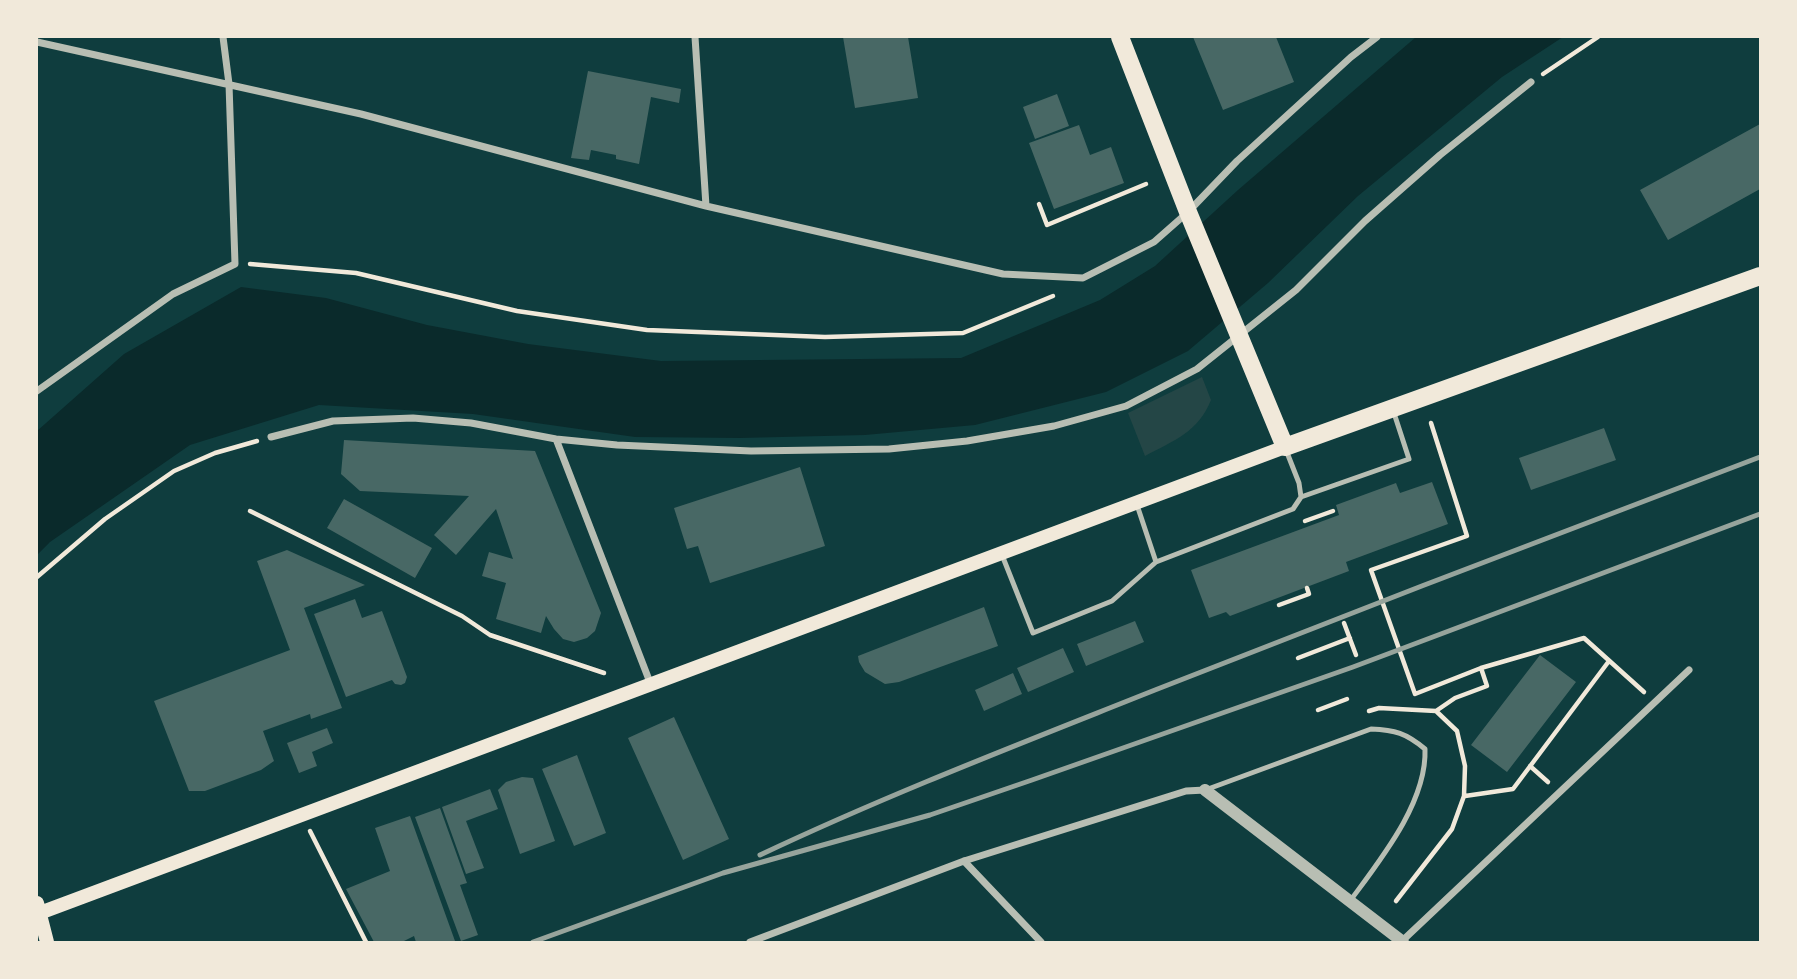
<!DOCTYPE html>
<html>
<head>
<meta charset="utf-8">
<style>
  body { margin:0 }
  #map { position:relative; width:1797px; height:979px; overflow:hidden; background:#0f3d3e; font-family:"DejaVu Sans",sans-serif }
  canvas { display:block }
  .frame { position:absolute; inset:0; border:38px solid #f1e9da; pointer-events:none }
</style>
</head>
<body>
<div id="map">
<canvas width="1797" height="979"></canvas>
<div class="frame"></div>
</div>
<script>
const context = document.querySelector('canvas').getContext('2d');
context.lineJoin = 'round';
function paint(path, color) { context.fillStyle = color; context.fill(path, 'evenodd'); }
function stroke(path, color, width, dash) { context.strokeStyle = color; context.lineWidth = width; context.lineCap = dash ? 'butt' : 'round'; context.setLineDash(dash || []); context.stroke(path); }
paint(new Path2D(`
  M1202,377L1211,400C1198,432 1175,440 1145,456L1128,413Z`), '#244646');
paint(new Path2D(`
  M1416,37H1563L1502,77L1358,196L1268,283L1188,351L1106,392L975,425L865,435L740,438L635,437L473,414L319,405L190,445L50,542L37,555V431L124,354L241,287L326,298L427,325L528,344L661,361L961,358L1100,300L1155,266L1238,190Z`), '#0a2a2b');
paint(new Path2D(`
  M843,37H908L918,98L855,108Z
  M1193,37H1276L1294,82L1223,110Z
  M588,71L681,89L679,103L651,97L639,164L616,159V155L591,150L589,160L571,158Z
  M1057,94L1069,126L1035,139L1023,107Z
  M1760,124V189L1668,240L1640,190Z
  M1079,125L1090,155L1111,147L1124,183L1054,209L1029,143Z
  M1604,428L1616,460L1531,490L1519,458Z
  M344,440L535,451L601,613L595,631L587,638L574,642L563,639L554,629L546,616L541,633L496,619L506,583L482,576L489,552L513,559L496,509L456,555L434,535L469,496L360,491L341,474Z
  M800,467L825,546L710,583L698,546L687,549L674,508Z
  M1432,482L1448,524L1346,562L1349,571L1230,616L1226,612L1209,618L1191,570L1339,515L1336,505L1396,483L1400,493Z
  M344,499L432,548L415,578L327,528Z
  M287,550L365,585L304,608L342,708L311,719L310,714L263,731L274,761L261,770L205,791H189L154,701L290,650L257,561Z
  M355,599L362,618L382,611L407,677L405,683L401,685L395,684L392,680L346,697L314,614Z
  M984,607L998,646L899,682L885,684L865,672L859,662L858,656Z
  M1135,621L1144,642L1086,666L1077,644Z
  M1063,648L1074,672L1028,692L1017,668Z
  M1540,655L1576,682L1507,772L1471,745Z
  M1013,673L1022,694L984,711L975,690Z
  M674,717L729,839L683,860L628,738Z
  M327,728L333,743L312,752L317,766L299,773L287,743Z
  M577,755L606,833L574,846L542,769Z
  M522,777L533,778L555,841L520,854L498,790L506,782Z
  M490,789L498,809L466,821L484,868L466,874L442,807Z
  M440,808L467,883L460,885L478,935L461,941L415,817Z
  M410,816L455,941L451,942H416L414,936L402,942H374L346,889L390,871L375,828Z`), '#486865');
stroke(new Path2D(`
  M1543,74L1598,37
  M1039,204L1047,225L1146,184
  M250,264L356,273L517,311L647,330L825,337L963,333L1053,296
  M1431,423L1467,536L1371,570L1415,694L1481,668L1584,638L1644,692
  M250,511L462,616L490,635L604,673
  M1305,521L1333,511
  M37,577L105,519L174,471L215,453L257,441
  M1279,605L1309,594L1307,588
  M1344,623L1356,655
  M1298,658L1350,638
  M1318,710L1347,699
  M1369,711L1379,708L1436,711L1457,731L1465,766L1464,796L1452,829L1396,901
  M1436,711L1455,698L1487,686L1481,668
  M1530,766L1548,782
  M1465,796L1513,789L1609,661
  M310,831L366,942`), '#f1e9da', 4.5);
stroke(new Path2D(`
  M1301,497L1409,459L1393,410
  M1137,505L1156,562
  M1002,555L1033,633L1112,601L1156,562L1293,509L1301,497L1299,483L1286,450
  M1208,789L1371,729C1395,730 1406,733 1425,749C1427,802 1381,859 1350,901`), '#b8beb3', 5);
stroke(new Path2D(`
  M695,37L706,206
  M37,42L361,114L706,206L1003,274L1083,278L1154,242L1188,212L1237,161L1351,57L1377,37
  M37,391L173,294L235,264L229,84L223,37
  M271,437L333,421L413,418L471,423L556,439L617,445L751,451L889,449L967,441L1054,426L1126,406L1197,369L1296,290L1365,221L1440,155L1531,82
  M556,439L651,685
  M964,861L1041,942
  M750,942L964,861L1186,791L1205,790
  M1401,942L1689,670`), '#b8beb3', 7);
stroke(new Path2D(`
  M1205,790L1403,942`), '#b8beb3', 12);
stroke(new Path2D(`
  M37,903L47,942
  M37,914L1285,447`), '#f1e9da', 14);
stroke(new Path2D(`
  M1120,37L1188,212L1285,447L1760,276`), '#f1e9da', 18);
stroke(new Path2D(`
  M760,855C889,794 1022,743 1155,690C1356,611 1558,533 1760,457
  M533,942L723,873L930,815L1032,780L1353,667L1760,514`), '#97a49c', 5);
</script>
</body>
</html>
